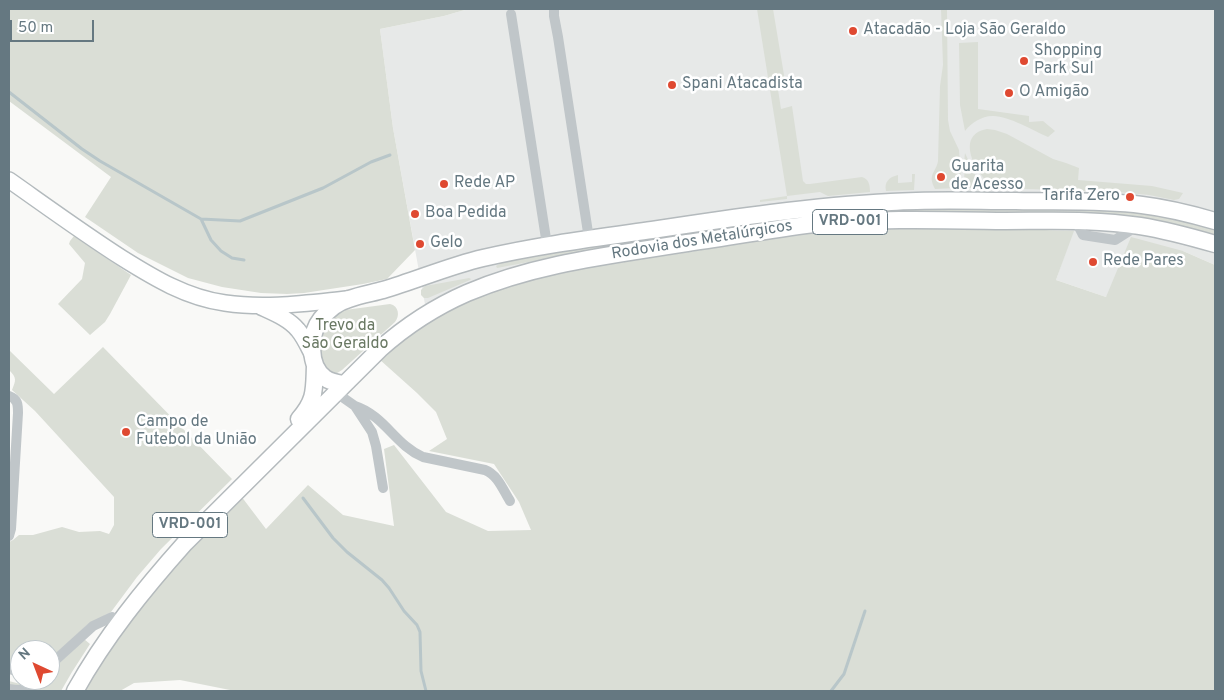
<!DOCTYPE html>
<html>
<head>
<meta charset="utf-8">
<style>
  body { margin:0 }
  #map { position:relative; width:1224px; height:700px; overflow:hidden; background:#f9f9f7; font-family:Overpass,sans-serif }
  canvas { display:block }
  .frame { position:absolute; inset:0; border:10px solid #657881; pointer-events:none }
  .north { position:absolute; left:10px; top:640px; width:50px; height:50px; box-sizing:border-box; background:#fff; border:1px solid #c1c9cd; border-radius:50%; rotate:317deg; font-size:14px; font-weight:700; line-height:20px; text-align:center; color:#657881 }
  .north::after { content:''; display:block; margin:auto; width:18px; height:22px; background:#df4931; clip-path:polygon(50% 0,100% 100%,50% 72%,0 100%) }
  .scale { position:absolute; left:10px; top:20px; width:84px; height:22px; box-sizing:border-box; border:2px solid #657881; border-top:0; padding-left:6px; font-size:15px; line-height:18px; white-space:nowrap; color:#657881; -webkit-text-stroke:4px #fff; paint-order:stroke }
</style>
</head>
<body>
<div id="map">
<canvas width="1224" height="700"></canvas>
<div class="frame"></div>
<div class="north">N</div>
<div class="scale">50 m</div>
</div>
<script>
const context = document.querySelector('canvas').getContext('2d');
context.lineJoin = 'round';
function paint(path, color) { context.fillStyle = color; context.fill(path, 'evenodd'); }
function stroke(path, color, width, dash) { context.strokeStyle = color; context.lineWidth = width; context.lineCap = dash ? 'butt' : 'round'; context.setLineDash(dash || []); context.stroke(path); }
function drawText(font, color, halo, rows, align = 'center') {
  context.font = font + ' Overpass,sans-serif'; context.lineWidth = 5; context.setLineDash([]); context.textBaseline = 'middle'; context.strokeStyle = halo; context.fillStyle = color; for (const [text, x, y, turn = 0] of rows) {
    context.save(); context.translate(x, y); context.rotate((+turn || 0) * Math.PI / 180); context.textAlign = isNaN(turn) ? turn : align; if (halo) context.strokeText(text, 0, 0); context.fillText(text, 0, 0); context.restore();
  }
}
paint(new Path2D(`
  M468,9H1215V265L1183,251L1106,297L1056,280L1073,231L1046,230L759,241L586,268L428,321L393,128L380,29L444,16Z`), '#e7e9e8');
paint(new Path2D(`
  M9,9H468L444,16L380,29L393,128L415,250L387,279L363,284L304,293L287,294L261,293L222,287L188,278L138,253L85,217L111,177L9,101Z
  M757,9H773L785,81L777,83L781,109L792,106L803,181L806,184H810L862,177C869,179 870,185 870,192L828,196L820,192L787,196V199L760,202V200L787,196Z
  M941,9H947L948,120L950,131L959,150L961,179L958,186L956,188L935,189C927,174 936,173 938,161L940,86L943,65Z
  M978,42V109L1029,116V122L1043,121L1055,131L1048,137C1034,131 1007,115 992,116C982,116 971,123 965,131L960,105L959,43Z
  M987,129L995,130L1007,134L1053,159L1066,163L1079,168L1078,180L1152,186L1183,193L1179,199L1174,200L1149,195L1118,192L995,188C977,177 953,135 987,129Z
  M965,153L976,177L985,188H961C967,177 963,165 965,153Z
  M912,174H915L914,190L886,191C884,182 889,177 898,175V183L912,182Z
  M875,208H1066L1148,212L1215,228V240L1066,217L689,237L560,256L497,268L496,266L510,258L604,242Z
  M986,228L1074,231L1056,280L1106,297L1131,237L1183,251L1215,265V691H235L180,680L134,683L120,691H84L118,636L172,568L241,496L266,529L308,485L343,515L394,526L384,449L394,445L446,512L488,531L531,530L519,502L494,464L429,451L447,439L436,412L417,393L379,359L428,321L467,302L522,282L586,268L759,241L820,232L890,229Z
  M74,236L131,275L110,314L105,322L90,335L58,304L82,279L85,263L69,244L70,241Z
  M469,278L471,279L470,280L428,298H424L421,295V290L425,286Z
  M390,304C399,306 400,316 395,322L342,370L334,375L321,364C319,344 313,333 331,319C335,315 339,312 345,310Z
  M103,347L232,479L161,549L137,577L111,612L87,625L50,660V650H20V667L9,663V542L13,540L19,535H33L62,527L79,532L100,531L109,534L114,525V497L35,411L12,390C16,380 17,378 9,370V350L54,394Z
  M84,639L90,644L72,672L61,691H9V681L24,685L38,680H50V672Z`), '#daded6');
stroke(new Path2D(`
  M9,92L82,149L100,161L201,219L211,240L221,251L232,258L244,260
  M201,219L240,221L323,188L371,162L390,155
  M303,498L333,538L347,552L382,580L389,588L404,611L417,625L420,632L421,671L426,691
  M831,691L844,674L865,611`), '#b8c6c9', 3);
const secondary = new Path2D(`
  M9,180C46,206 83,233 122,258C154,278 187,298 225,303C266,309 307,303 347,299
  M261,307C274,313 289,319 298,330C304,337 308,346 312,354`);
const primary = new Path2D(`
  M343,384C337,383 330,382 325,378C308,366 309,334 321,319C328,310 338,302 349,299C360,295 372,293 383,290C417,280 449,266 483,258C539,245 595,238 652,230C731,218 811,206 891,202C933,199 975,201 1016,201C1058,202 1101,200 1142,205C1167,208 1191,214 1215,221
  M299,419C316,400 314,389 315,366
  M75,691C105,637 144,589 185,543L380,349C407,325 435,307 467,293C537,263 613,255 687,243C729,237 772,229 815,224C878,218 942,220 1005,221C1050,221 1096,219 1140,226C1165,230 1191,237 1215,244`);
stroke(secondary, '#b3babd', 18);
stroke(primary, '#b4babd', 19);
stroke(new Path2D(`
  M554,9V16L558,37L589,239
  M511,14L547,245
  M1076,221L1083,235L1115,240L1137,226
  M335,392L355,406L372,432L376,446L383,488
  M9,396C18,399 18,405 18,413L11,529L9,536
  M355,406C385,416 395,445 423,457L485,470C498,475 503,490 510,501
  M50,665L93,626L112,617
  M9,669L20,672
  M9,689C21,691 30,691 38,680`), '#c0c6c9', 10);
stroke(secondary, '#fff', 15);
stroke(primary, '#fff', 16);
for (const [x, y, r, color] of [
  [853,31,5,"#df4931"],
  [1024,61,5,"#df4931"],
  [672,85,5,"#df4931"],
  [1009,93,5,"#df4931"],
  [941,177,5,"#df4931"],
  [444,184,5,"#df4931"],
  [1130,197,5,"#df4931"],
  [415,214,5,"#df4931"],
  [420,244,5,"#df4931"],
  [1093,262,5,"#df4931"],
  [126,432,5,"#df4931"]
]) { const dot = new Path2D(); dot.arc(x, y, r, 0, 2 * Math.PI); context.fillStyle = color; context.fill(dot); stroke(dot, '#fff', 2); }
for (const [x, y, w] of [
  [850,222,75],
  [190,525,75]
]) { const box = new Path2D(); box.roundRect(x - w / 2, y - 12.5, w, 25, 4); context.fillStyle = '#fff'; context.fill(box); stroke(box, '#657881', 1); }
drawText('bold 15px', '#657881', null, [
  ["VRD-001",850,222],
  ["VRD-001",190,525]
]);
drawText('16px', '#657881', '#fff', [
  ["Atacadão - Loja São Geraldo",863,31],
  ["Shopping",1034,52],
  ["Park Sul",1034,70],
  ["Spani Atacadista",682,85],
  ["O Amigão",1019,93],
  ["Guarita",951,168],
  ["de Acesso",951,186],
  ["Rede AP",454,184],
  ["Tarifa Zero",1120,197,"right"],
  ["Boa Pedida",425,214],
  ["Gelo",430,244],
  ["Rede Pares",1103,262],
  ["Campo de",136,423],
  ["Futebol da União",136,441]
], 'left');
drawText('16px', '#657881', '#fff', [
  ["Rodovia dos Metalúrgicos",702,241,-9]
]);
drawText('16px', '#6a7964', '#fff', [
  ["Trevo da",345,327],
  ["São Geraldo",345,345]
]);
</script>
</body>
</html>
